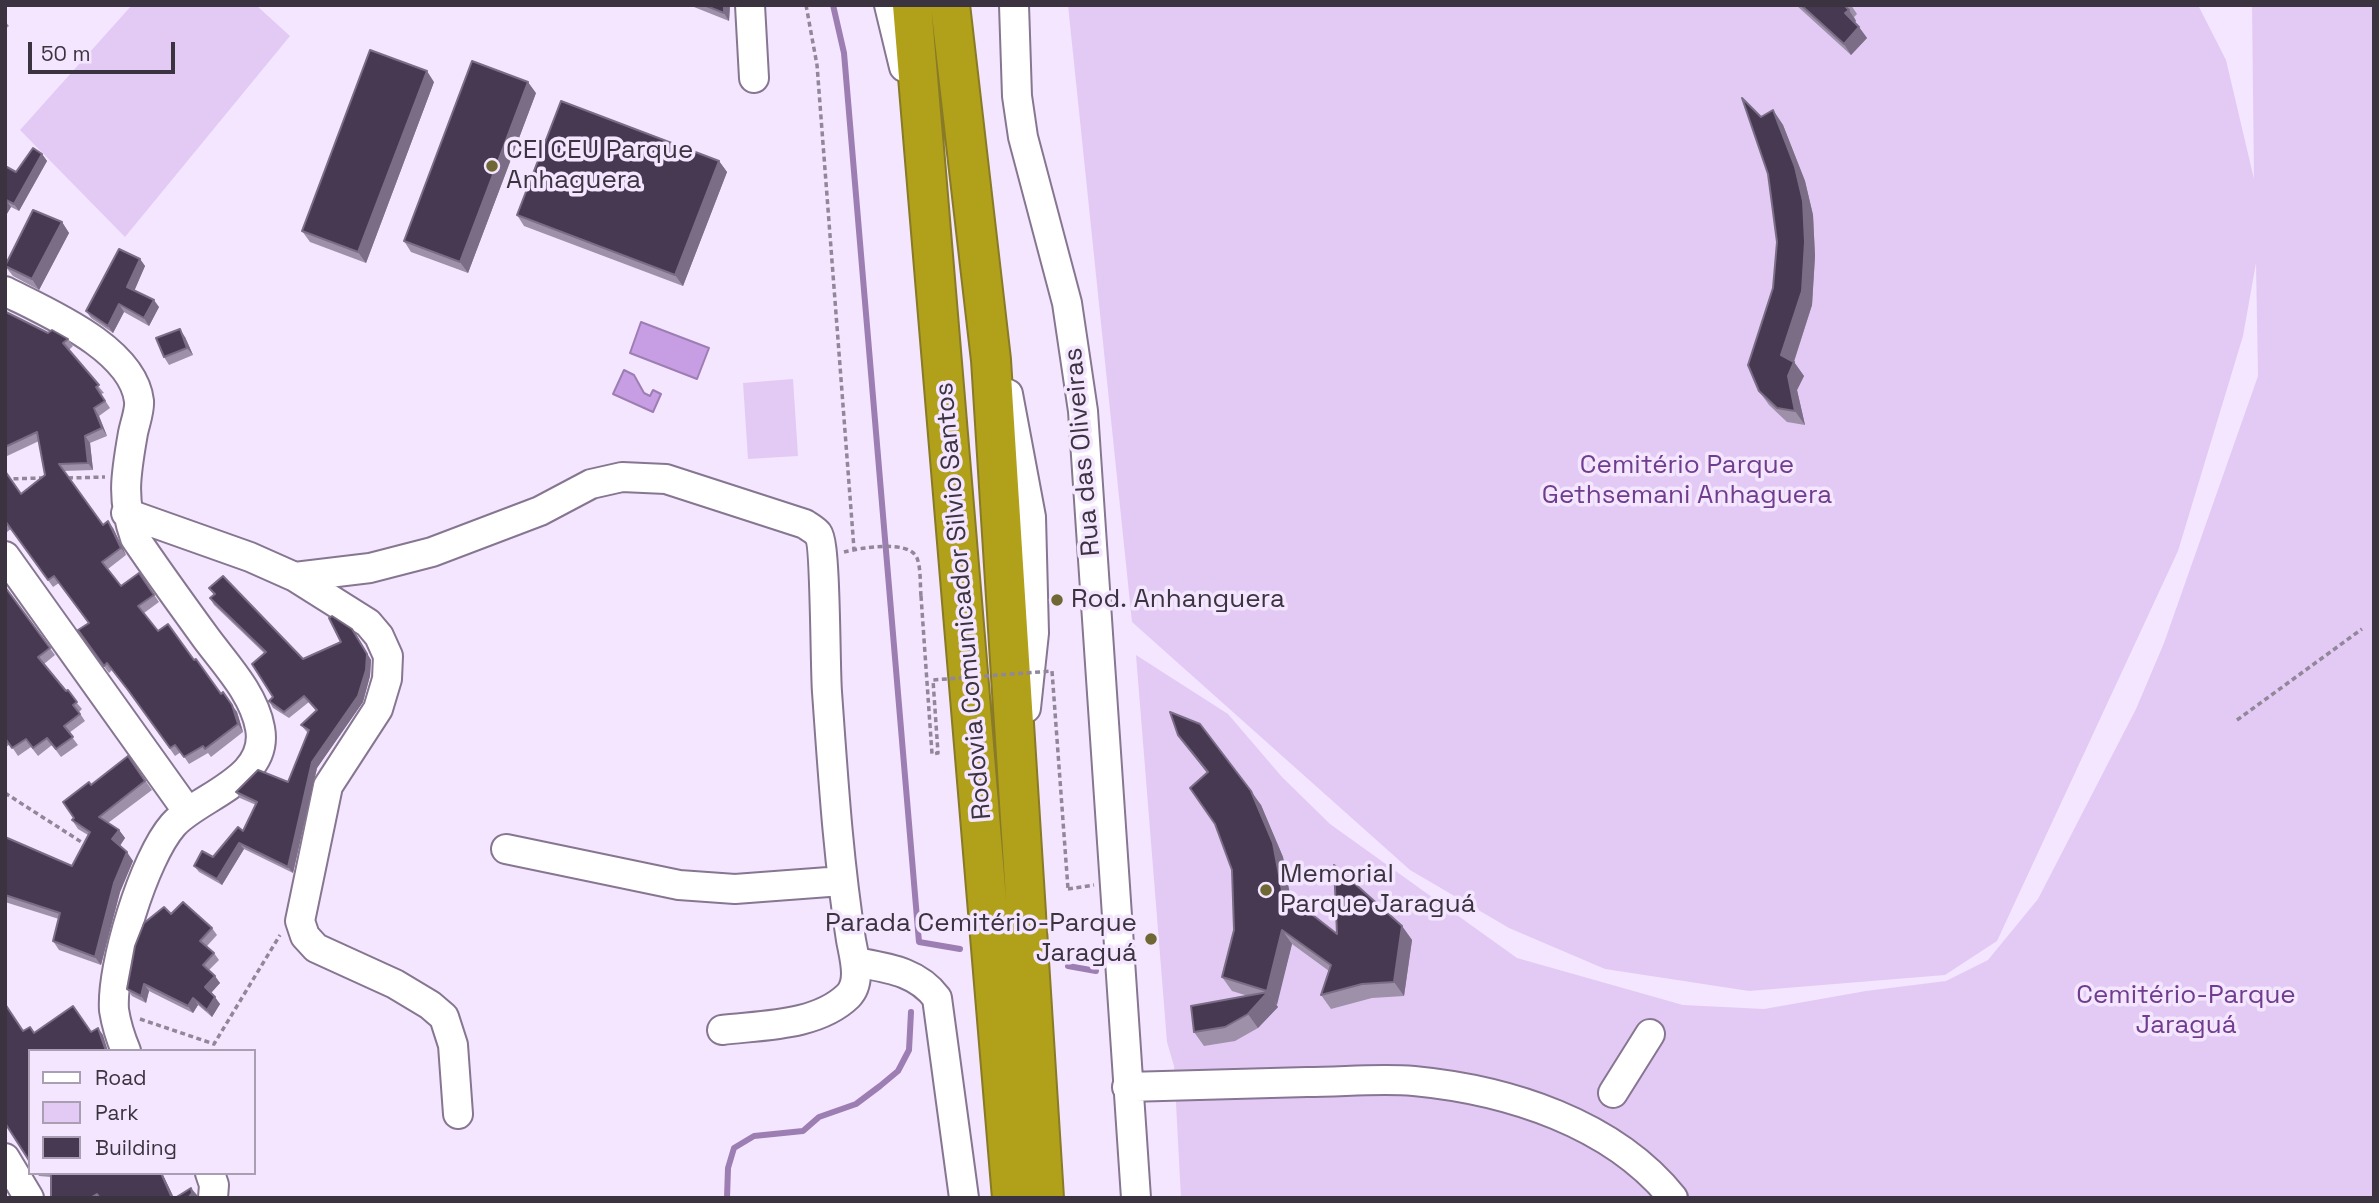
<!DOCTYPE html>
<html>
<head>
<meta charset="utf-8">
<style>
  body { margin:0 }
  #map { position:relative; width:2379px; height:1203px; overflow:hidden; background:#f4e6fe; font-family:"Space Grotesk",sans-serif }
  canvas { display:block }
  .frame { position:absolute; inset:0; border:7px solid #3b3440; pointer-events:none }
  .legend { position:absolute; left:28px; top:1049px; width:228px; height:126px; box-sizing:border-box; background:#f4e6fe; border:2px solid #aa9fb2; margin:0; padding:9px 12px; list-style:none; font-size:21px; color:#3b3440 }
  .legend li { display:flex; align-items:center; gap:14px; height:35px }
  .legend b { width:35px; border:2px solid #aa9fb2 }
  .scale { position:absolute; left:28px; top:42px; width:147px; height:32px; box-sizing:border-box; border:4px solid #3b3440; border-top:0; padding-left:9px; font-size:21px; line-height:24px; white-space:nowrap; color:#3b3440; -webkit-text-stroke:5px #f4e6fe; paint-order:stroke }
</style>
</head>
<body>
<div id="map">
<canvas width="2379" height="1203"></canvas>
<div class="frame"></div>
<ul class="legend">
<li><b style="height:9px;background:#fff"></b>Road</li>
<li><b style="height:19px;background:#e3caf5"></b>Park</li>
<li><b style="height:19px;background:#483952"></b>Building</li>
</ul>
<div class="scale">50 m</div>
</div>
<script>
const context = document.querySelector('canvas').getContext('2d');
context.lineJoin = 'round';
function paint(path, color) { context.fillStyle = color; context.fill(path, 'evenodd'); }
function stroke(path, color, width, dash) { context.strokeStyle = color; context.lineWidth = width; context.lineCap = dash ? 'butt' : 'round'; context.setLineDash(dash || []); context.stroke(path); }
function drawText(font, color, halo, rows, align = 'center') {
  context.font = font + ' "Space Grotesk",sans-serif'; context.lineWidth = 7; context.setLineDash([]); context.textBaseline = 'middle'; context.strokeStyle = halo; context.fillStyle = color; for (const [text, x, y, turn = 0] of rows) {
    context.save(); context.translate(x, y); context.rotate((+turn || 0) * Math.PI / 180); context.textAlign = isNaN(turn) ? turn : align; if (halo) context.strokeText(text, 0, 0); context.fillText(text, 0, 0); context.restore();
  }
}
paint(new Path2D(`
  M132,5H256L290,36L125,237L20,130Z
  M1068,5H2198L2226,60L2254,179L2252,5H2374V1198H1181L1174,1066L1167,1042L1136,655L1228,714L1282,777L1330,824L1517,958L1683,1005L1764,1009L1866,991L1946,981L1988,960L2038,899L2136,709L2164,643L2258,376L2256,263L2243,336L2178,551L1997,941L1945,975L1749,991L1605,969L1509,928L1410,870L1132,622Z
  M793,379L798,456L748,459L743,383Z`), '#e3caf5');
const water = new Path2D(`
  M641,322L709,348L697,379L630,353Z
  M624,370L634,375L644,393L650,396L653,390L661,394L653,412L613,394Z`);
paint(water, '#c79ee4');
stroke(water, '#9d7eb3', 2);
stroke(new Path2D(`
  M833,5L844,53L919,942L960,949
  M1068,966L1096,971
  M727,1198L728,1168L734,1148L754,1136L803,1131L819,1117L856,1104L880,1086L898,1071L909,1050L911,1012`), '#9d7eb3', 6);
const minor = new Path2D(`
  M750,5L754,78
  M889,5L904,67
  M1014,5L1017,96L1023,137L1067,303L1083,411L1136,1198
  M5,291C46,312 133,348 139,401C140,410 135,423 133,433C126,473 121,499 135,538C158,572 182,605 206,638C226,665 254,694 260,728C270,780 197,797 173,825C144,858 111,966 114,1010C116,1023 121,1039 126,1051
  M1008,394L1031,517L1034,633L1026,708
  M126,513L250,557L295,577L370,568L432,552L540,511L591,484L622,477L666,479L805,524C809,527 815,530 818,534C826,545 825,667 827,692C833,775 838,858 851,940C854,957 862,982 848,996C817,1026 763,1025 722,1030
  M5,556L188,812
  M295,577L368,623L379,636L388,656L387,679L378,709L328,786L300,921L305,936L316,948L395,984L430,1005L444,1017L453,1045L458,1114
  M506,849L679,885L735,889L842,881
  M855,962C887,968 917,971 937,998L964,1198
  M1127,1087C1187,1085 1247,1084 1307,1082C1342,1082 1379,1078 1414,1081C1508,1090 1613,1123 1673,1198
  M1613,1093L1650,1034
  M5,1158L29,1198
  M210,1173L214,1185L213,1198`);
const highway = new Path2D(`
  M912,5L1012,1198
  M950,5L991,360L1044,1198`);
stroke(minor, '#867691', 32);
stroke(highway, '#887a27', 42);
stroke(new Path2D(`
  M806,5L817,65L854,549
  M68,478L105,477
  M5,479L42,478
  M844,552C860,548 909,539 917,558C921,568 920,585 921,596
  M2237,720L2362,629
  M5,793L86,845
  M1068,889L1094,885
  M140,1019L214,1044L280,935`), '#918799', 3.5, [5, 3.5]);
stroke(minor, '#fff', 28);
stroke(highway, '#b1a019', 38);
stroke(new Path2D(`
  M921,596L932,754L938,753L933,680L1052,671L1068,889`), '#918799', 3.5, [5, 3.5]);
paint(new Path2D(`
  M689,5H730L729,21Z
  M1796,5H1851L1857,14L1854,17L1856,21L1855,22L1867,38L1851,55Z
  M5,21L9,26L5,29Z
  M434,82L366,263L310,242L302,231Z
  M536,93L468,273L411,252L404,241Z
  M1773,110L1783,125L1805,181L1813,215L1815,256L1812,305L1794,362L1804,376L1797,390L1805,425L1787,422L1769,405L1759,391L1773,288L1777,242L1761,117Z
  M42,154L47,161L19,211L11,207L5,217V166L16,172Z
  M719,161L727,172L683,286L524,226L517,215Z
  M62,222L69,233L39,290L13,276L5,266Z
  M140,259L145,266L134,290L159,307L149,326L124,312L113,333L91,318L86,311Z
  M5,313L48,333L68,339L73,346L69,350L104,393L101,394L110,408L99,416L107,436L90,443L93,470L64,471L103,525L113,528L126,555L108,569L121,586L139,573L159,602L144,613L158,631L194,660L237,712L243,732L211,757L208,753L189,764L181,752L175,756L133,697L112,670L109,673L78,630L88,623L59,583L53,587L11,529L7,532L5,529V470L21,494L45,475L39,441L5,457Z
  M185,337L193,355L169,365L164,357Z
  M5,587L55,655L44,664L82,709L79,712L85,721L69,733L78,745L61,757L52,745L38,756L31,747L18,756L10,744L5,748Z
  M209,588L303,659L357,636L371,660L370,676L363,702L317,768L293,873L244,849L222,885L199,872L194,866L213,857L243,831L256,805L240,798L236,792L288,782L308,733L306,731L301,725L316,711L309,702L289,718L273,708L269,701L273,697L264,653L214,605L210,598L214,595Z
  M1178,735L1261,805L1283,857L1290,898L1337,934L1402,926L1412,940L1404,996L1372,998L1331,1009L1321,995L1329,971L1292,944L1276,1005L1278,1007L1258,1028L1235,1041L1204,1046L1194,1032L1248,996L1232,991L1222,977L1234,930L1232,870L1207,773Z
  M128,756L152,790L108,823L119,830L125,838L120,846L133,861L120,892L101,965L59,950L53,941L59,919L5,902V837L72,866L88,835L78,829L72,820L91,785Z
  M171,914L212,928L217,935L207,946L214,953L219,960L209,970L220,983L211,993L220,1004L212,1017L198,1005L193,1013L149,991L146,1003L132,996L127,989Z
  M37,1173H162L174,1198H51V1177L39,1176Z`), '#9e90a8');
paint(new Path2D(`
  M724,5H730L729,21L724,13Z
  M1849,10L1856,21L1853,24L1845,13Z
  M1859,27L1867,38L1851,55L1844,44Z
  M427,71L434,82L366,263L358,252Z
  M528,82L536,93L468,273L460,262Z
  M1773,110L1783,125L1805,181L1813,215L1815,256L1812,305L1793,364L1794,362L1804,376L1797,390L1805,425L1795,411L1781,355Z
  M42,154L47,161L19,211L14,204Z
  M719,161L727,172L683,286L675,275Z
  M6,200L11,207L5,217V201Z
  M62,222L69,233L39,290L32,279Z
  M140,259L145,266L133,294L127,287Z
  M154,300L159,307L149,326L144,318Z
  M119,304L124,312L113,333L108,326Z
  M180,329L185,337L193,355L187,348Z
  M94,408L99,416L107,436L102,428Z
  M85,436L90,443L93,470L88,463Z
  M108,521L113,528L126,555L121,548Z
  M352,629L371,660L370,676L363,702L317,768L293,873L288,867L312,762Z
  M232,705L237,712L243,732L238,724Z
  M1251,791L1261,805L1283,857L1292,905L1282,891Z
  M119,830L125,838L118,848L112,839Z
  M239,843L244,849L222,885L217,879Z
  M127,852L133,861L120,892L101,965L95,957L114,883Z
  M1402,926L1412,940L1404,996L1394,982Z
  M1282,930L1292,944L1277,1005L1267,991Z
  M215,976L220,983L210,994L205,987Z
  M144,984L149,991L146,1003L141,996Z
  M1268,992L1278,1007L1258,1028L1248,1014Z
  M215,997L220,1004L212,1017L207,1010Z
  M193,998L198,1005L193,1013L188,1006Z
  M98,1028L103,1035L108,1051H106Z
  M161,1173H162L174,1198H172Z
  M191,1188L197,1195V1198H188Z`), '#7c6d86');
const building = new Path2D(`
  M704,5H724V13Z
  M1801,5H1848L1846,7L1849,10L1845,13L1859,27L1844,44Z
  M370,50L427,71L358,252L302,231Z
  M472,61L528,82L460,262L404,241Z
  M1742,98L1761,117L1773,110L1795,167L1803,201L1805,242L1802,291L1781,355L1794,362L1788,376L1795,411L1777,408L1759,391L1748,365L1773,288L1777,242L1768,174Z
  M561,101L719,161L675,275L517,215Z
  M33,148L42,154L14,204L6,200L5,201V166L16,172Z
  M33,210L62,222L32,279L5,266Z
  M119,249L140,259L127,287L154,300L144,318L119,304L108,326L86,311Z
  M6,312L48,333L52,330L68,339L63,343L99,385L96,387L105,401L94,408L102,428L85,436L88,463L59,464L103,525L108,521L121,548L102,562L121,586L139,573L154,595L138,606L158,631L168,624L194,660L196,659L221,694L223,692L232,705L238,724L205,749L203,746L184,757L175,745L170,748L128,690L107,663L104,666L78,630L89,623L54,576L48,580L6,522H5V471L21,494L45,475L37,432L5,447Z
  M180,329L187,348L164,357L156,338Z
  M223,576L303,659L341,642L329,618L332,616L352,629L367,654L366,670L358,696L312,762L288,867L239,843L217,879L194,866L202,851L213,857L238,827L243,831L257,802L236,792L258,770L288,782L309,730L301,725L317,710L304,696L284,712L269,701L273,697L252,664L266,652L210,598L215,594L209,588Z
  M5,587L50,648L38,657L66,691L68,690L77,702L73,705L80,714L64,726L73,737L56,749L47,738L33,748L26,739L12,748L5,738Z
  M1170,712L1200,724L1251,791L1273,843L1282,891L1337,934L1334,865L1402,926L1394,982L1362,984L1321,995L1331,965L1282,930L1267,991L1222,977L1234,930L1232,870L1215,824L1190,788L1208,772L1178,735Z
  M128,756L145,781L99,817L119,830L112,839L127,852L114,883L95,957L53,941L60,913L5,895V837L72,866L90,832L72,820L74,818L63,802L89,782L91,785Z
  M183,902L212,928L200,941L214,953L203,965L215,976L205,987L215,997L207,1010L193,998L188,1006L144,984L141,996L127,989L135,946L144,923L164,907L171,914Z
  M1268,992L1248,1014L1225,1027L1194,1032L1191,1006Z
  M5,1004L23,1031L30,1027L34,1033L73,1006L91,1032L98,1028L106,1051H30V1162L5,1123Z
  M51,1173H161L172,1198H100L97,1194L90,1198H51Z
  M191,1188L192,1193L188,1198H175Z`);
paint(building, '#483952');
stroke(building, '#7c6d86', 2);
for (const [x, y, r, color] of [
  [492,166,7,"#6f6734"],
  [1057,600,7,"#6f6734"],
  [1266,890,7,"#6f6734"],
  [1151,939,7,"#6f6734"]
]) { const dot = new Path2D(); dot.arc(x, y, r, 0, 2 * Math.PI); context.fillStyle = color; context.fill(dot); stroke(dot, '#f4e6fe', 2.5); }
drawText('26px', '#3b3440', '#f4e6fe', [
  ["CEI CEU Parque",506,151],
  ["Anhaguera",506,181],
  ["Rod. Anhanguera",1071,600],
  ["Memorial",1280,875],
  ["Parque Jaraguá",1280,905],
  ["Parada Cemitério-Parque",1137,924,"right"],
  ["Jaraguá",1137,954,"right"]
], 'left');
drawText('26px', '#3b3440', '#f4e6fe', [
  ["Rua das Oliveiras",1083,452,-95],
  ["Rodovia Comunicador Silvio Santos",964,601,-95]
]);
drawText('26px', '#6f3c8e', '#f4e6fe', [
  ["Cemitério Parque",1687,466],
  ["Gethsemani Anhaguera",1687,496],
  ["Cemitério-Parque",2186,996],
  ["Jaraguá",2186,1026]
]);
</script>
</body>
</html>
